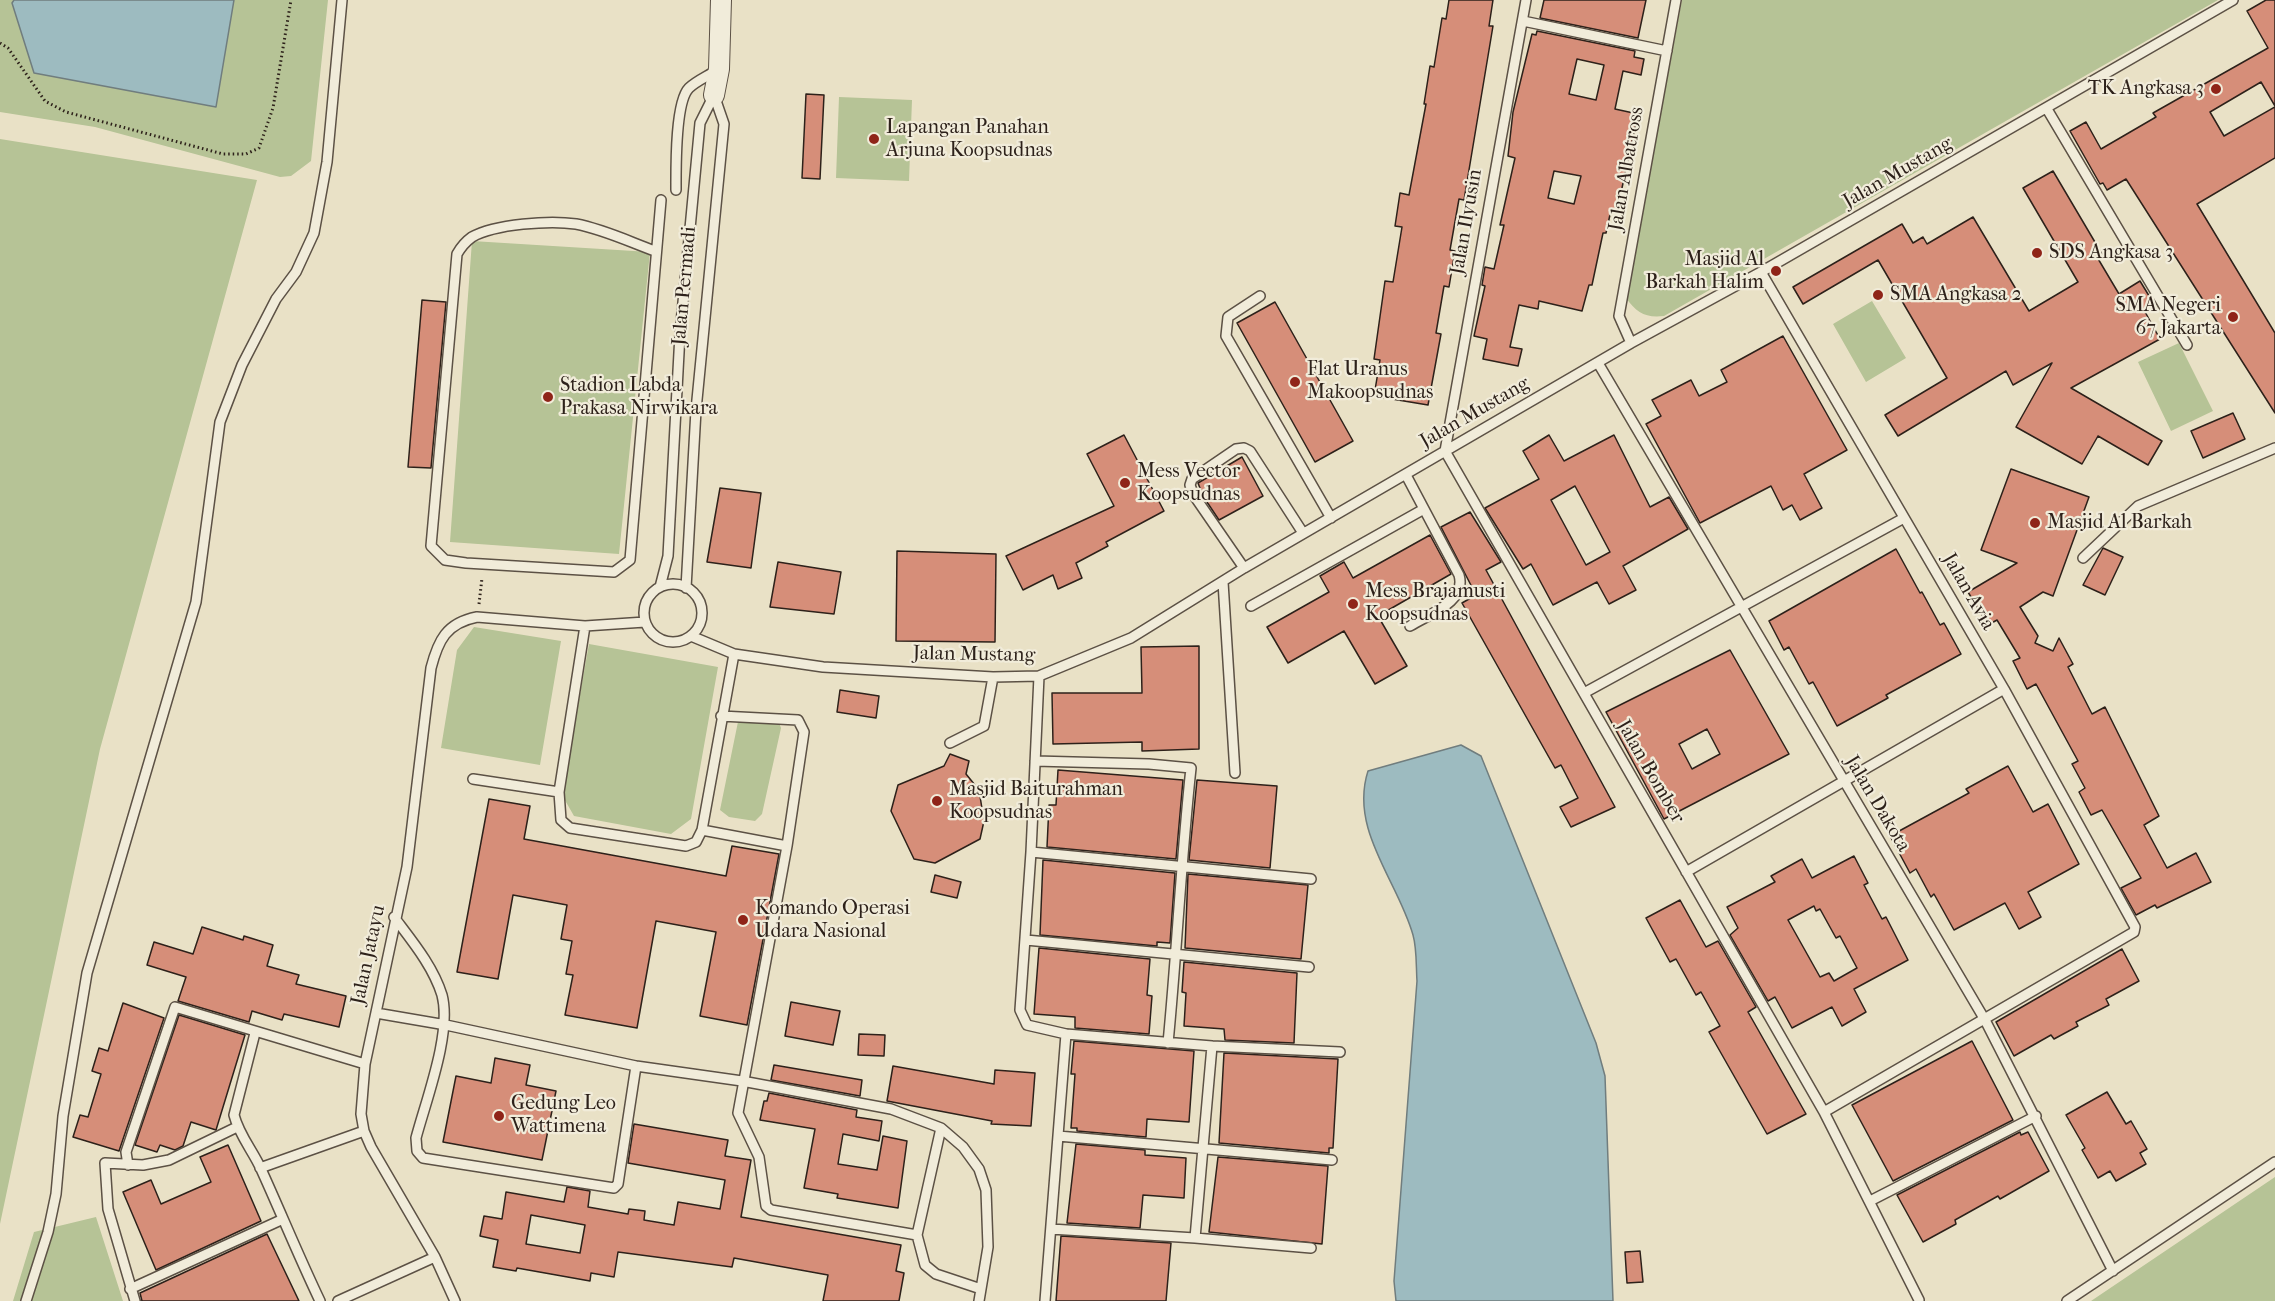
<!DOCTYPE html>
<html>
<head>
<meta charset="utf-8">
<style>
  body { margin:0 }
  canvas { display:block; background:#e9e1c6 }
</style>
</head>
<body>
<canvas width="2275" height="1301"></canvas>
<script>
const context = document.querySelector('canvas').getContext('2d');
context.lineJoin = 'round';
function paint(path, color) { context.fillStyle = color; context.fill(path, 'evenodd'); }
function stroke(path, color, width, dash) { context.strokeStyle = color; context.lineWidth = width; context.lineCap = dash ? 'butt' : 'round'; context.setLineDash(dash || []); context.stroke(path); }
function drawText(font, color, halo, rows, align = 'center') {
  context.font = font + ' "IM FELL French Canon",serif'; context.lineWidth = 4.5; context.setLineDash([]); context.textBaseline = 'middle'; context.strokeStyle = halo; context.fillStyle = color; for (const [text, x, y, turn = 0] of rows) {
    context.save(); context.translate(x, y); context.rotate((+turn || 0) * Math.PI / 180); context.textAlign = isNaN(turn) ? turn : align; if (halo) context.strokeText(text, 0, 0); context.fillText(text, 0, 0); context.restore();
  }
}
paint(new Path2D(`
  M0,0H328L311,161L291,176L280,177L95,127L0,112Z
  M1682,0H2218L1664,316C1645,318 1637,313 1626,298Z
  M839,97L912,100L909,181L836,178Z
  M0,139L257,180L100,749L0,1224Z
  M472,241L650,252L619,554L450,542Z
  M1872,301L1906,358L1866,382L1833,324Z
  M2179,343L2213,411L2171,431L2138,362Z
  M474,627L561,641L540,765L441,748L457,650Z
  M589,644L718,667L691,819L671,834L574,816L562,795Z
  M740,712L778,720L781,728L762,814L755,821L729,817L720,810Z
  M2275,1177V1301H2091Z
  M96,1217L123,1301H13L34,1232Z`), '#b6c396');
const water = new Path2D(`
  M14,0H234L216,107L34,73L12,3Z
  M1461,745L1481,756L1596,1043L1605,1076L1613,1301H1396L1394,1281L1417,981C1416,967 1417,949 1413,935C1398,881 1349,830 1368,771Z`);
paint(water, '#9dbbc0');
stroke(water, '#707d7e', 1.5);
const building = new Path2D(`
  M1449,0H1493L1489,26H1493L1464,200L1459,199L1450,250L1455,251L1449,287L1444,286L1436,333L1441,334L1428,405L1374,396L1380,360L1374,359L1385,281L1393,282L1402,227L1395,226L1400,193L1409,195L1426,104H1424L1430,66L1434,67L1442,18L1446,19Z
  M1544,0H1646L1638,38L1540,18Z
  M2266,0H2275V106L2261,82L2210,112L2224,136L2275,107V158L2197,204L2275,333V413L2126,179L2107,190L2103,183L2100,184L2070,131L2086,122L2101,149L2156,117L2153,113L2268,48L2247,11Z
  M1537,31L1635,51L1634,57L1644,59L1641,75L1623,71L1615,109L1638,114L1617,211L1611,210L1606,233H1603L1592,285H1589L1582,311L1539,301L1538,309L1519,305L1510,347L1522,349L1518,366L1483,359L1487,339L1474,336L1485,286L1482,285L1485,267L1494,269L1504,225H1500L1515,158L1508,156L1513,112L1532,34L1536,35ZM1577,59L1604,65L1596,100L1569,94ZM1554,171L1581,176L1574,204L1548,198Z
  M806,94L824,95L820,179L802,178Z
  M2053,171L2102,254L2097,257L2119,294L2140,281L2154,304L2144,310L2160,339L2071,388L2162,441L2148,465L2098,436L2082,464L2016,427L2052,363L2013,385L2006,371L1898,436L1885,415L1947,378L1878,260L1803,304L1793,287L1902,224L1913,243L1923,237L1927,244L1973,217L2029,311L2078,282L2023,188Z
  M422,300L446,302L431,468L408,467Z
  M1275,302L1353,441L1315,462L1237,323Z
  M1783,336L1847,450L1804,474L1822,508L1800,520L1792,505L1783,510L1771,486L1700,523L1646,424L1661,416L1652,400L1691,380L1699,396L1727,382L1721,370Z
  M2233,413L2245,439L2203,458L2191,431Z
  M1124,435L1164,511L1106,542L1108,546L1076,563L1082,578L1058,589L1053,575L1023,590L1006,556L1114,506L1087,454Z
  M1549,435L1564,461L1614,435L1650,507L1669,497L1688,529L1623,566L1636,590L1609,604L1597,582L1553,605L1531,564L1523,569L1485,508L1539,479L1523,451ZM1575,486L1610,552L1586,565L1551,500Z
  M1242,457L1263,496L1219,520L1203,496L1198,483Z
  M2011,469L2089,497L2053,596L2043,592L2020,607L2038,636L2035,643L2053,651L2059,638L2073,664L2068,667L2092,714L2105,707L2159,816L2144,825L2167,868L2196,853L2211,882L2157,908L2155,905L2136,915L2121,888L2141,878L2102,810L2091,815L2079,792L2085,788L2072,764L2078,761L2036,684L2027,689L2013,661L2020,658L1997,620L1988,625L1968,592L2017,563L1981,550Z
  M720,488L761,493L751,568L707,562Z
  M1470,512L1501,562L1486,570L1615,807L1571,827L1560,807L1578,798L1561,765L1555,768L1462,603L1476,595L1441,527Z
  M1430,535L1451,574L1378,616L1407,666L1375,684L1344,631L1288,663L1267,627L1329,592L1320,576L1344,562L1353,578Z
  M2103,548L2123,557L2105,595L2083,585Z
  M1896,549L1920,593L1922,592L1940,625L1944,623L1961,654L1886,695L1888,698L1837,726L1813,682L1809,684L1789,647L1784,650L1769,621Z
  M897,551L996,554L995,642L896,641Z
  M778,562L841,572L834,614L770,607Z
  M1199,646V749L1142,751V742L1053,744L1052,693H1142L1141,647Z
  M1730,650L1789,754L1664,819L1606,712ZM1707,729L1720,754L1692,769L1679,744Z
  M840,690L879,696L876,718L837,712Z
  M950,754L969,761L966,774L979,790L984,821L980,839L935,863L914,859L891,811L898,785L944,766Z
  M2008,766L2033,812L2048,804L2079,864L2028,892L2041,917L2019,929L2005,903L1954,930L1934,894L1931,897L1916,869L1910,873L1890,836L1969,793L1966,789Z
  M1058,770L1183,780L1176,859L1047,847L1049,805H1056Z
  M1197,780L1277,786L1270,868L1189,860Z
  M489,799L530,806L524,839L726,876L732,846L779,854L747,1025L700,1016L716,932L656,921L637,1028L565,1015L573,975L566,974L572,941L561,939L567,905L513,895L498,979L457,972Z
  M1854,856L1868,883L1864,885L1882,919L1886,917L1908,960L1854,989L1866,1012L1842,1026L1832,1007L1792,1028L1775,997L1768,1001L1730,935L1738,928L1727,907L1775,882L1771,876L1802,859L1812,878ZM1814,906L1816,911L1820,909L1836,938L1840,936L1857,968L1834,981L1829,973L1820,977L1788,920Z
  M1043,860L1175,873L1170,943L1157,942V946L1040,935Z
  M1188,874L1308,885L1301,959L1185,948Z
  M935,875L961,882L957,898L931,892Z
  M1680,900L1706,947L1718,941L1756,1007L1748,1012L1806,1114L1767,1134L1709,1032L1720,1026L1701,992L1696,995L1676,959L1670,962L1646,918Z
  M202,927L243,940L244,936L273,945L267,966L299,975L296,984L346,996L339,1027L284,1014L282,1020L252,1011L249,1022L178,1001L186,977L147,965L154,942L193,954Z
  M1039,948L1150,959L1147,995L1152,996L1149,1034L1075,1028V1017L1034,1014Z
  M2122,949L2139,981L2106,999L2109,1005L2076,1022L2078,1026L2054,1039L2051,1035L2014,1056L1996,1022Z
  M1184,962L1297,973L1294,1043L1225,1040L1224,1029L1184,1026L1186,993L1182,992Z
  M791,1002L840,1011L833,1045L785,1036Z
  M123,1003L164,1018L119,1151L73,1137L80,1115L88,1117L101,1074L92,1071L99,1048L108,1051Z
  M179,1015L245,1035L216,1130L191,1122L183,1146L175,1150L160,1145L157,1152L135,1145Z
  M859,1034L885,1035L884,1056L858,1055Z
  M1074,1041L1194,1051L1189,1122L1147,1119L1146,1137L1077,1131V1128H1071L1075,1074H1071Z
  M1972,1041L2013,1120L1893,1181L1852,1105Z
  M1224,1053L1338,1059L1333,1148H1329V1153L1219,1143Z
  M495,1058L530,1065L526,1085L556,1091L542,1160L443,1142L456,1076L491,1083Z
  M774,1065L862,1080L860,1096L771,1080Z
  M893,1066L994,1084L995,1070L1035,1073L1031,1126L991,1124L992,1121L887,1101Z
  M2107,1092L2126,1124L2131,1121L2147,1149L2140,1153L2146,1164L2116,1181L2110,1171L2098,1178L2082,1150L2085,1148L2066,1115Z
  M769,1093L857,1110L856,1117L882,1121L879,1141L843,1134L838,1164L877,1170L883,1136L907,1141L898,1208L837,1198L838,1194L804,1188L815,1129L760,1120L764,1101H767Z
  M634,1124L728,1140L725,1156L751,1160L741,1217L901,1245L896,1271L904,1273L899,1301H823L828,1275L734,1258L732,1267L618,1252L614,1277L591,1273L590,1281L517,1268L516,1271L493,1267L498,1240L480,1236L484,1216L502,1219L506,1192L564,1202L567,1187L590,1191L588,1207L628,1214L629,1209L645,1211L644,1220L674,1225L678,1202L720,1209L725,1180L628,1163ZM531,1215L585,1225L580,1253L526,1244Z
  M2020,1132L2021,1135L2028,1132L2049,1171L2000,1199L1998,1196L1955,1220L1956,1224L1923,1242L1897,1195Z
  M1076,1144L1145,1150V1155L1186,1158L1184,1198L1143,1195L1140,1228L1067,1223Z
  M228,1145L261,1221L156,1270L123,1192L151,1180L161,1204L211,1182L200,1157Z
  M1218,1157L1328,1166L1322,1244L1209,1232Z
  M267,1234L299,1301H142L140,1293Z
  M1061,1236L1171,1243L1166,1301H1056Z
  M1640,1251L1643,1282L1627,1283L1625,1252Z`);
paint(building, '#d68e79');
stroke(building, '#2d211a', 1.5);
const service = new Path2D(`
  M1523,21L1667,51
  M2047,109L2187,345
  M676,190C676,169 675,102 689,88C696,81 708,76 717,70
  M655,251C630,242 603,229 576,224C550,220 495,224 472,237C465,242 461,247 457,254L431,546L445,560L466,563L614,572L630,560L661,200
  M1761,272L2004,689L2135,927L2134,932L1824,1112
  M1260,296L1228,317L1226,336L1331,518
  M1631,343L1619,316L1676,0
  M1598,363L1985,1020L2113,1271
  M1445,451L1824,1112L1919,1300
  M1445,451L1526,0
  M1406,475L1459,575C1467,602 1429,614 1410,626
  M2083,558L2138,506L2275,448
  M1244,568L1193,494L1190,485L1192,479L1236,449L1244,448L1250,451L1303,533
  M1223,582L1235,773
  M644 613a29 29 0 1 1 58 0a29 29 0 1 1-58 0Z
  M660,587L668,556L680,334L700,123L714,95
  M686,588L696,410L724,124L714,95
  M1251,606L1424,509
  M585,626L559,792L561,820L570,828L686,846L696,842L702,830L787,846L804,732L798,720L721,716
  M691,636L734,654L823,667L993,677L1039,676L1131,638L1244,568L1631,343L1761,272L2233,0
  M1039,676L1031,852L1020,1010L1027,1025L1066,1034L1045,1301
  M1584,693L1904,518
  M950,743L984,726L993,677
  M1035,761L1149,764L1191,768C1181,860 1177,951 1168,1043
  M473,779L559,792
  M702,830L734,654
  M787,846L738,1113L759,1157L766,1206L771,1210L917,1235
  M1031,852L1311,879
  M1686,872L2004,689
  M394,917C412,941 433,966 442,995C452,1033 426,1100 416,1138L417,1151L423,1158L614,1188L618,1184L636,1066
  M1026,940L1309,967
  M376,1013L446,1025L636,1066L742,1081L891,1109L941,1128L963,1147L979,1169L986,1190L988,1247L979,1301
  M255,1033L234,1115C239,1135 253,1151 261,1169C281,1213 299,1257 320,1301
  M1212,1046L1340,1052
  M941,1128L917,1235L925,1265L936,1274L981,1289
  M1058,1136L1332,1160
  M128,1165L126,1152L175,1007L365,1064
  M260,1168L364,1131
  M1870,1201L2036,1116
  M1051,1229L1195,1238L1212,1046L1066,1034
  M1195,1238L1311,1248
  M130,1289L281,1220
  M26,1301L48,1232L56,1194L63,1116L87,973L196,602L220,422L242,365L276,299L296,272L314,233L327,162L342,0
  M135,1301L108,1209L105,1163L143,1165L169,1160L237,1127
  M338,1301L435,1257
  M455,1301L435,1257L371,1147L364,1131L361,1114L365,1064L407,867L431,668C438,641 446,623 477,617L585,626L645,622
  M2067,1301L2275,1162`);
const minor = new Path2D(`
  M714,95L719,69L721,0`);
stroke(service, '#5c5145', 12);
stroke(minor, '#5c5145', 22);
stroke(new Path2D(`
  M0,43L8,48L45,101L66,112L223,154H246L259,148L273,108L291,0
  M479,604L482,578`), '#2d211a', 3, [1.5, 3]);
stroke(service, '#f1ecda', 9);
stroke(minor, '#f1ecda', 20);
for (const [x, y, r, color] of [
  [2216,89,6,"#8f2418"],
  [874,139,6,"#8f2418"],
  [2037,253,6,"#8f2418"],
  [1776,271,6,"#8f2418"],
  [1878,295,6,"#8f2418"],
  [2233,317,6,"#8f2418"],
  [1295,382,6,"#8f2418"],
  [548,397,6,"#8f2418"],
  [1125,483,6,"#8f2418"],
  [2035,523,6,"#8f2418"],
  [1353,604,6,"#8f2418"],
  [937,801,6,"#8f2418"],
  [743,920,6,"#8f2418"],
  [499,1116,6,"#8f2418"]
]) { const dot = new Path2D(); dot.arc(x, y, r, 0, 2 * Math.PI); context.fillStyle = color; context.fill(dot); stroke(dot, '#f1ecda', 2); }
drawText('20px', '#2d211a', '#f1ecda', [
  ["TK Angkasa 3",2204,89,"right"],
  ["Lapangan Panahan",886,128],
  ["Arjuna Koopsudnas",886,151],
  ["SDS Angkasa 3",2049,253],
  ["Masjid Al",1764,260,"right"],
  ["Barkah Halim",1764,283,"right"],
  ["SMA Angkasa 2",1890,295],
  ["SMA Negeri",2221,306,"right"],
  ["67 Jakarta",2221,329,"right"],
  ["Flat Uranus",1307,370],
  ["Makoopsudnas",1307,393],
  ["Stadion Labda",560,386],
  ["Prakasa Nirwikara",560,409],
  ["Mess Vector",1137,472],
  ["Koopsudnas",1137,495],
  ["Masjid Al Barkah",2047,523],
  ["Mess Brajamusti",1365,592],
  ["Koopsudnas",1365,615],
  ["Masjid Baiturahman",949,790],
  ["Koopsudnas",949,813],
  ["Komando Operasi",755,909],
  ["Udara Nasional",755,932],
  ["Gedung Leo",511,1104],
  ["Wattimena",511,1127]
], 'left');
drawText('20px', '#2d211a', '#f1ecda', [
  ["Jalan Albatross",1627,169,-80],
  ["Jalan Mustang",1898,173,-30],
  ["Jalan Ilyusin",1467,222,-80],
  ["Jalan Permadi",685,286,-85],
  ["Jalan Mustang",1475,413,-30],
  ["Jalan Avia",1968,592,60],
  ["Jalan Mustang",974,655,1],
  ["Jalan Bomber",1650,772,60],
  ["Jalan Dakota",1877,804,59],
  ["Jalan Jatayu",369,955,-78]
]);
</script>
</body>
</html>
